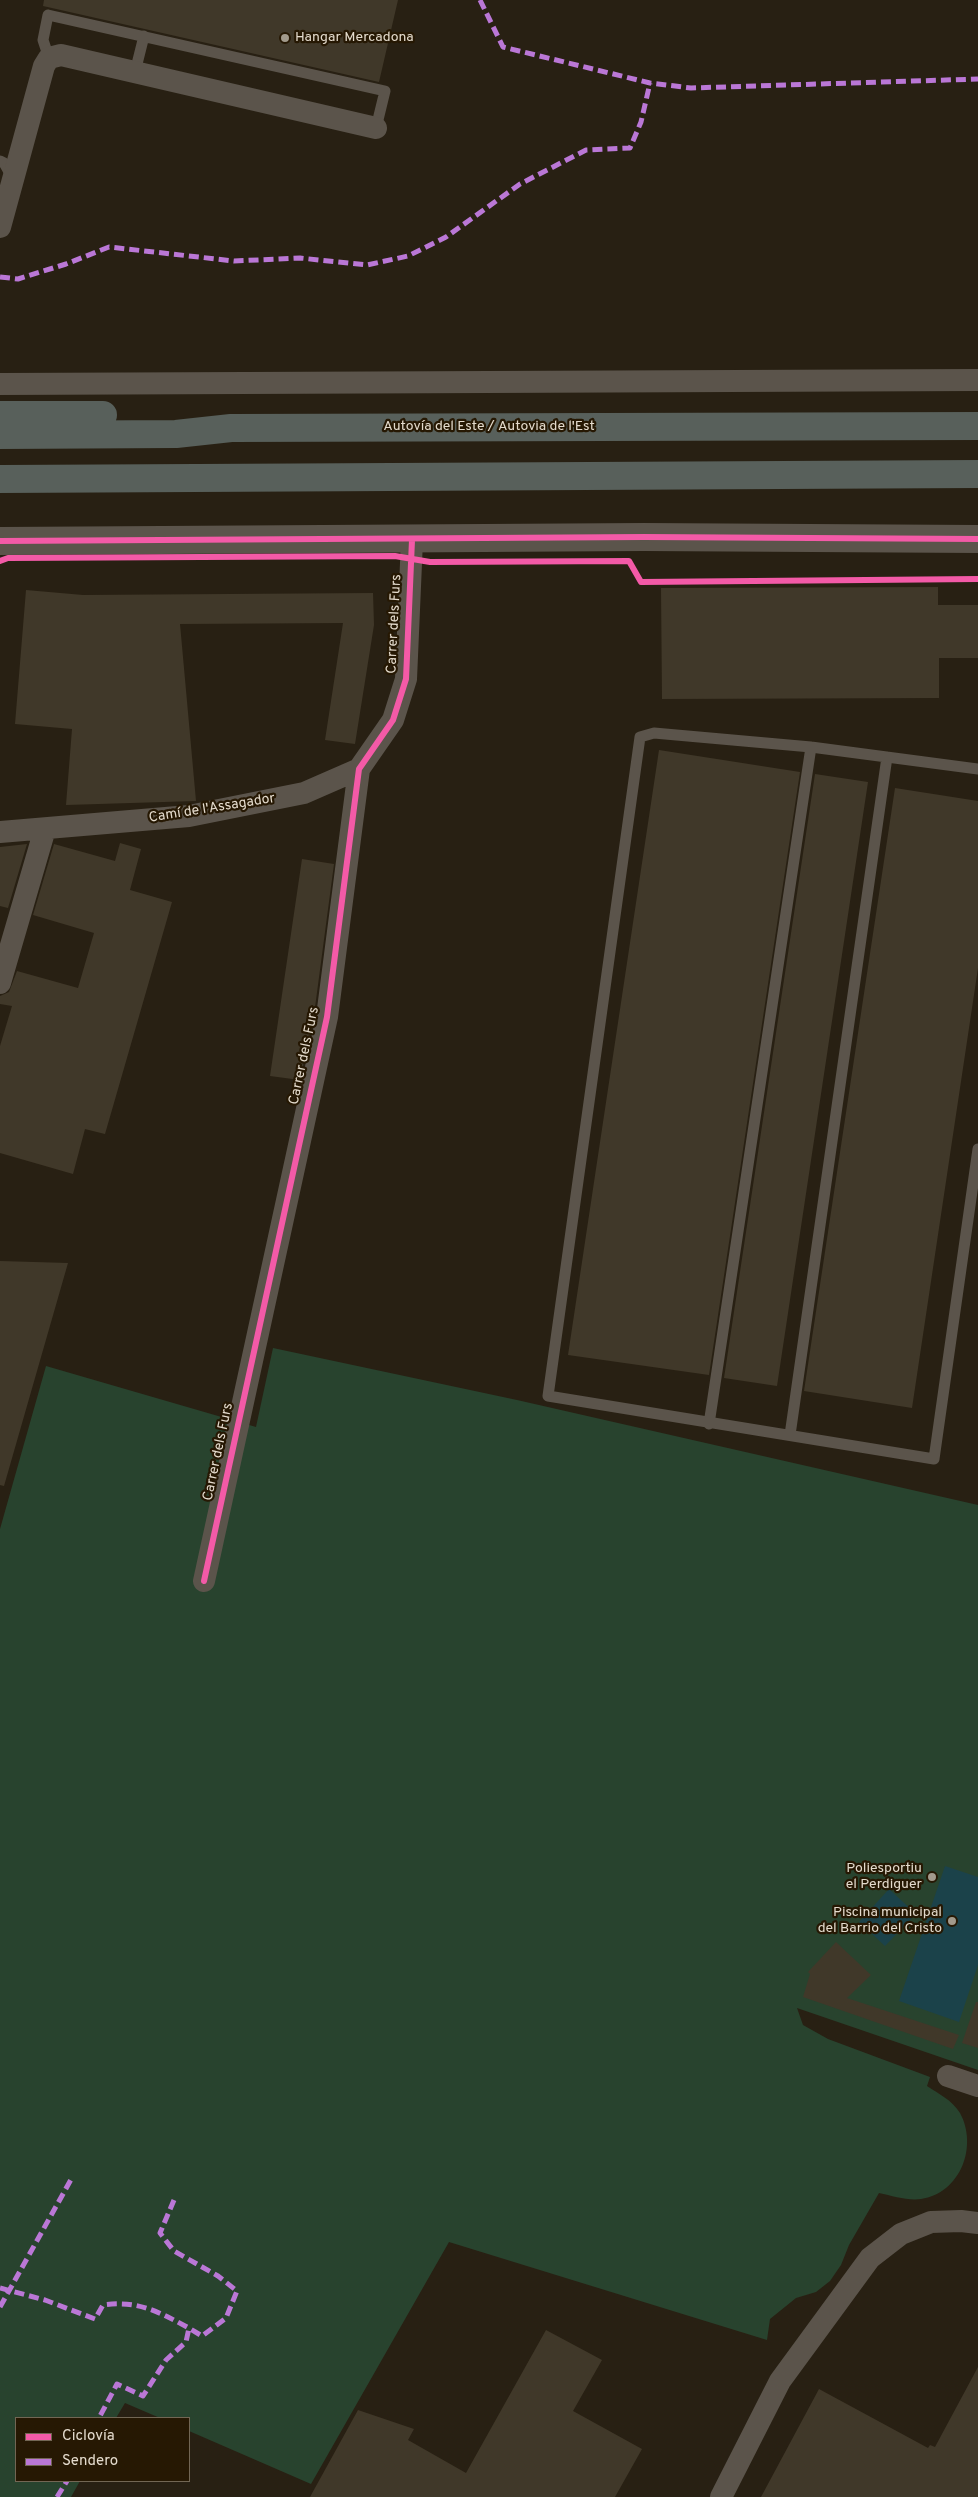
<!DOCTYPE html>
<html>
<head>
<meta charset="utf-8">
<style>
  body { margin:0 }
  #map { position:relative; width:978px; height:2497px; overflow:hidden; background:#282013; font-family:Overpass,sans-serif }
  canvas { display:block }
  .legend { position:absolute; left:15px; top:2417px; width:175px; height:65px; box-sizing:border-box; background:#261803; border:1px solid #726654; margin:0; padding:6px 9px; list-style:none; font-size:15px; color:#e4dbcd }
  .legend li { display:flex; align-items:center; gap:10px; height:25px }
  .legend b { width:25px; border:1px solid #726654 }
</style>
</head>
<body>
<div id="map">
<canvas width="978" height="2497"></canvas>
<ul class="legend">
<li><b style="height:6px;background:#f35aa7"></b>Ciclovía</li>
<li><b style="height:6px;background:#ba77d6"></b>Sendero</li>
</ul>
</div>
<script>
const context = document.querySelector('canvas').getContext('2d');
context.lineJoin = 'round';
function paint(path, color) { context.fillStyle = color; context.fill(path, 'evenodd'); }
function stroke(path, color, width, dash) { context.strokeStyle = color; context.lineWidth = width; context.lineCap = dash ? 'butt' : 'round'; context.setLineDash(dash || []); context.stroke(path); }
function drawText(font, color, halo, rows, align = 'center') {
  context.font = font + ' Overpass,sans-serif'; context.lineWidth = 4.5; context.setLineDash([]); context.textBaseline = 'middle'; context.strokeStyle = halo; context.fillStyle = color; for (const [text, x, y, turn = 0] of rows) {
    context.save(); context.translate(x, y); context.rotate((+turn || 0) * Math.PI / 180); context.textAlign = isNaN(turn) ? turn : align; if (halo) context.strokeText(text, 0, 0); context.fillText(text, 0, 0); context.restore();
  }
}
paint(new Path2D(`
  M273,1348L517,1400L978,1505V2070L797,2008L803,2025L828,2039L930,2077L927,2086C939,2094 952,2100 960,2113C978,2146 961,2193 921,2199C908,2201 893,2196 879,2193L849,2245L841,2265L830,2281L816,2292L796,2298L770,2319L767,2340L449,2242L311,2484L189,2431V2418H160L125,2403L116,2418H16V2481H80L71,2497H0V1529L46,1366L256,1427Z`), '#28432e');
paint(new Path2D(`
  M945,1866L978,1877V1965L959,2022L899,2001Z
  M889,1889L916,1914L885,1946L859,1922Z`), '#1b424a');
paint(new Path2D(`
  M44,0H398L379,82L43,6Z
  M938,587V605H978V658H939V698L662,699L661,588Z
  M26,590L83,595L373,593L374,625L355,744L325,740L343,623L180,624L196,801L66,805L72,729L15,724Z
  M659,750L800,772L709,1375L568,1355Z
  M815,774L868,782L777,1386L724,1378Z
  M895,788L978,801V968L912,1408L804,1391Z
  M120,843L141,849L130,890L172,902L105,1134L85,1129L73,1174L0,1153V1046L12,1006L0,1004V996L9,992L17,971L78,988L94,933L33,915L54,844L115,861Z
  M27,844L8,908L0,906V847Z
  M302,859L334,864L314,1015L300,1080L270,1076Z
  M0,1261L68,1263L4,1486L0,1485Z
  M836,1942L871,1975L847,1998L959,2035L953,2049L803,1997L810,1974L808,1972Z
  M976,2002H978V2048L962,2043Z
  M546,2330L602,2360L573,2411L642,2449L615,2497H310L358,2410L414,2429L408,2440L466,2473Z
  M978,2367V2497H761L819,2389L928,2448L930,2445L935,2447Z`), '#403829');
stroke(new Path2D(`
  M49,58L43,40L48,15L385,91L376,128
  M135,72L144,36
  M0,161L4,163L12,177
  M978,769L811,747L654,733L640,737L548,1396L934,1459L978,1149
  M709,1424L811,747
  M790,1435L887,757`), '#5b544b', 11);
stroke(new Path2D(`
  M0,227L44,66L49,58L61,55L376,128
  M0,384L978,380
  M0,832L189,816L304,793L359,769
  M0,983L45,829
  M204,1581L327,1017L359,769L393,720L406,679L412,540
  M948,2076L978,2086
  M721,2497L780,2381L870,2258L901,2234L931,2222L961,2221L978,2223`), '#5b544b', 22);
stroke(new Path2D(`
  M0,541L644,537L978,539`), '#5b544b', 28);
stroke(new Path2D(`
  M0,415H103
  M0,435L176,434L231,428L978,426
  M0,479L978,474`), '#58605b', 28);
stroke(new Path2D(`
  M480,0L503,47L650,83L691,88L978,79
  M0,277L18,279L66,264L109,247L234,261L300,258L367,265L408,256L446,237L520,184L586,150L630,148L641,122L650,83
  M174,2200L160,2233L174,2251L218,2276L237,2291L226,2318L202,2336L189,2328
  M0,2288L45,2300L95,2319L103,2305C138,2300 159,2312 189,2328L186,2342L166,2360L143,2396L117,2384L99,2418
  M0,2307L73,2176
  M57,2497L67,2481`), '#ba77d6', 5, [10, 5]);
stroke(new Path2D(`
  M0,541L644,537L978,539
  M0,561L8,558L395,556L430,562L629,561L641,582L978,579
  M204,1581L327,1017L359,769L393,720L406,679L412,540`), '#f35aa7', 6);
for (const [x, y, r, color] of [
  [285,38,5,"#a29a8c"],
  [932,1877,5,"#a29a8c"],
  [952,1921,5,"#a29a8c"]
]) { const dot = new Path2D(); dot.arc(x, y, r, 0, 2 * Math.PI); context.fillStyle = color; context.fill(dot); stroke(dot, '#261803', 2); }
drawText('14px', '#e4dbcd', '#261803', [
  ["Hangar Mercadona",295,38,"left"],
  ["Poliesportiu",922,1869],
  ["el Perdiguer",922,1885],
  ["Piscina municipal",942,1913],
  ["del Barrio del Cristo",942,1929]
], 'right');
drawText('14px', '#e4dbcd', '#261803', [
  ["Autovía del Este / Autovia de l'Est",489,427],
  ["Carrer dels Furs",395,624,-87],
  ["Camí de l'Assagador",212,809,-9],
  ["Carrer dels Furs",305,1056,-78],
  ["Carrer dels Furs",219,1452,-78]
]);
</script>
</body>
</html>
